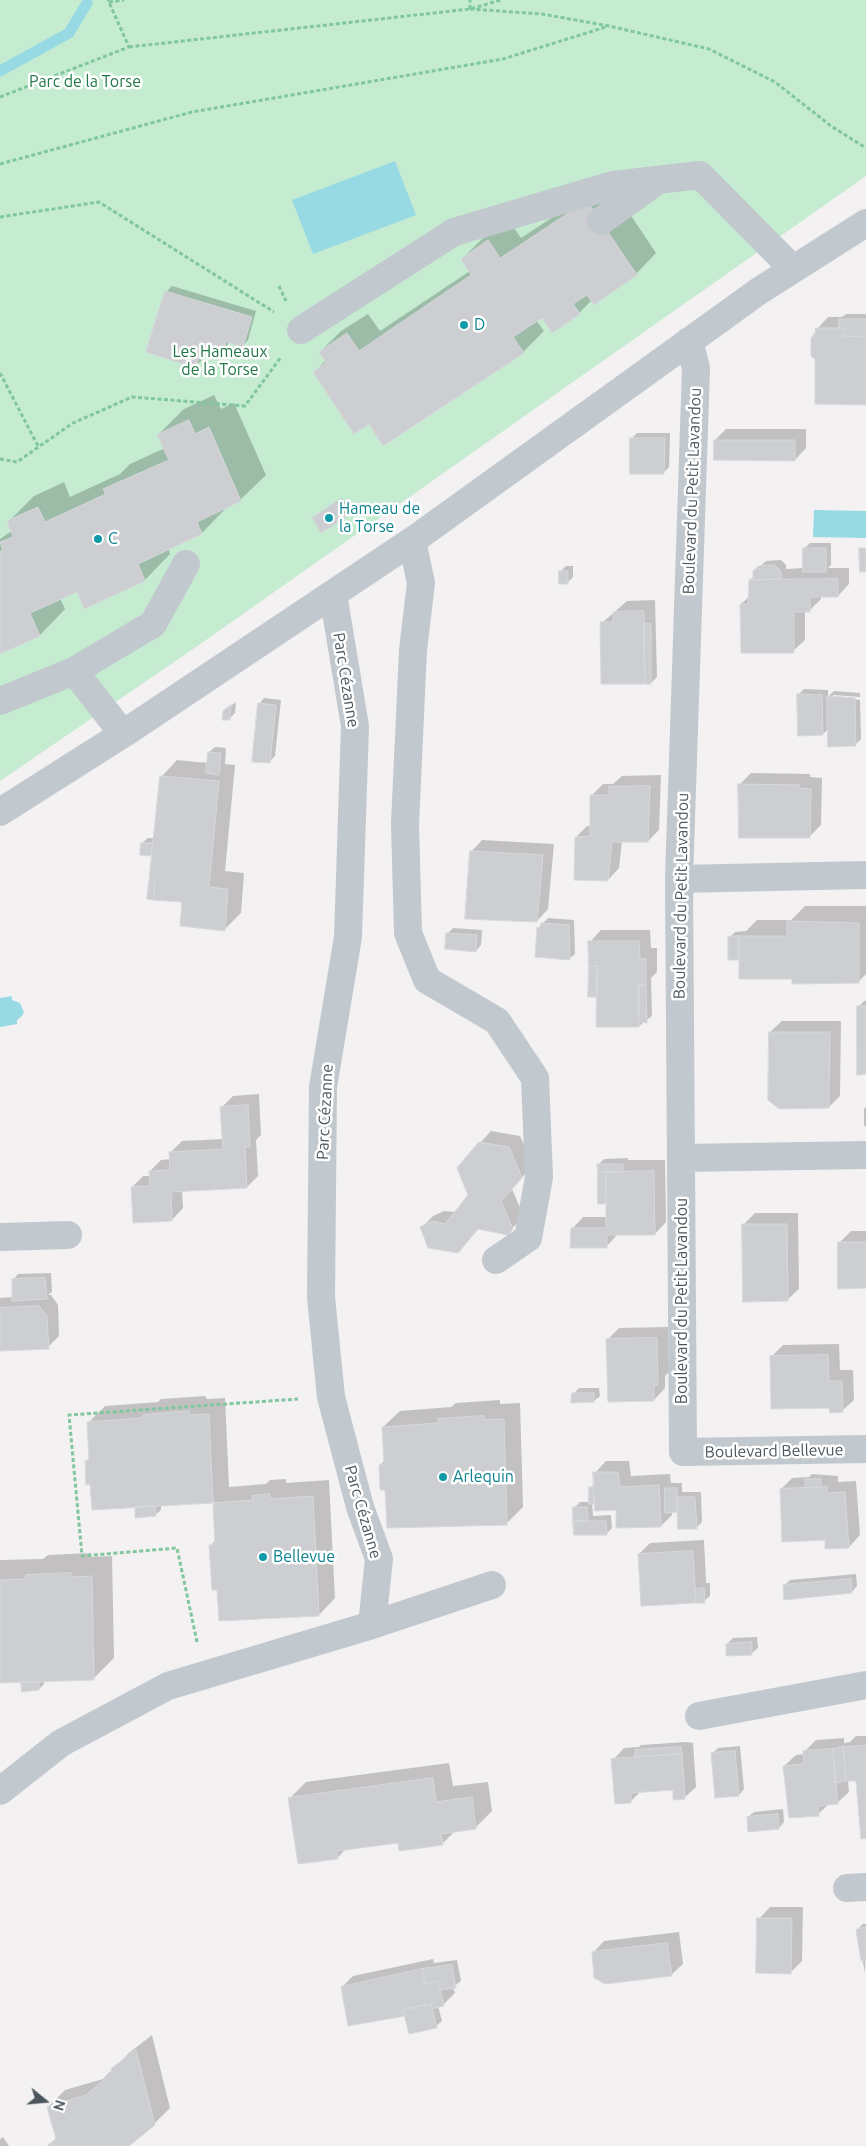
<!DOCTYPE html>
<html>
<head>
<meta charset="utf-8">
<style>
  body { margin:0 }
  #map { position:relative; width:866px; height:2146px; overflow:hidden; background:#f3f1f2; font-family:Ubuntu,sans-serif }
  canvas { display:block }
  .north { position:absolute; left:20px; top:2076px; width:50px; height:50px; -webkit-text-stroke:4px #fff; paint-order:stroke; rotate:107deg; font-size:14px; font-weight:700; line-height:20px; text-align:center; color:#4b565d }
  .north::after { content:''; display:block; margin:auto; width:18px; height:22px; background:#4b565d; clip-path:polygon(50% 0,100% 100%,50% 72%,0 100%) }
</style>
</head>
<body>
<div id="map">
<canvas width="866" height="2146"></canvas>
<div class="north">N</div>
</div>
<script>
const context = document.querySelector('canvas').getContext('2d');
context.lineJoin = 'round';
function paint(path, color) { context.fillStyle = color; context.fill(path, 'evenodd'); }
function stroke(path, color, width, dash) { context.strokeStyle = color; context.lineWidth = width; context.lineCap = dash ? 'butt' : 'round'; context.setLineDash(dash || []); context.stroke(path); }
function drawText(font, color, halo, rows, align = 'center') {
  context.font = font + ' Ubuntu,sans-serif'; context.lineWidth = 5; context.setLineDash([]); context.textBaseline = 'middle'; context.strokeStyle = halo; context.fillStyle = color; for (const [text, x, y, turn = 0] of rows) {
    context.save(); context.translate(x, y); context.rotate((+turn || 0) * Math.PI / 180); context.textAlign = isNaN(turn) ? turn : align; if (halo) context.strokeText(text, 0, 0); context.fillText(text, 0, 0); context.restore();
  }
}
paint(new Path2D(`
  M0,0H866V176L196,647L0,781Z`), '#c5ecd1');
paint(new Path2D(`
  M395,161L416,215L313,254L292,200Z
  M814,510L866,511V538L813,537Z
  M12,996V1000L20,1003L24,1012L22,1016L17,1020V1024L0,1027V998Z`), '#97dae4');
paint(new Path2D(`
  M608,181L656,253L636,274L592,300L579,313L542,316L536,320L544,331L523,352L384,445L370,422L315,372L326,360L320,352L341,331L368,314L380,331L470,271L462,259L483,238L509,221L521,238Z
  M172,286L256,311L248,340L243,346L229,341L227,347L222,353L205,348L201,361L195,366L166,292Z
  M846,314H866V403L816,359L817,329L828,317H842Z
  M214,395L221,409L234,403L266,475L240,500L227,507L202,533L168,548L170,554L145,580L85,607L77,590L60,598L65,609L40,635L0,653V539L12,531L8,522L34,496L64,482L70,497L120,474L130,464L165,448L158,435L184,409Z
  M726,429H806V448L795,460L715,440Z
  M637,433H670L669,467L664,472L631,439Z
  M342,498L351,511L322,531L314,518Z
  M810,543H831V565L828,568H849V584L838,596H821V599L809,611H805V640L793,651L741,604L750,596V580L754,576V572L766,561L781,560L786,565V569L805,568V548Z
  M566,566H573V577L567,583L560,572Z
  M655,600L657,677L651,683L602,623L627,601Z
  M804,689L828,690V697L834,691L860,693V697L833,695V697L860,700L861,739L855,745L829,728L823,734L799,694Z
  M264,698L281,700L275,756L269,762L259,704Z
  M236,702L235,713L229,719L224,711Z
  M215,747L226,748L225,764L235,765L225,871L244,873L241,913L224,930L184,901L153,853L151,855L142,843L148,838H155L161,777L177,760L208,763L209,752Z
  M751,773L810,774V777L822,778L821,825L810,836L740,784Z
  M661,775L659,830L648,841H622L619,868L608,880L576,837L587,826H591V796L603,784H613L622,776Z
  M482,840L554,844L548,909L537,921L471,852Z
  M805,906H866V974L859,981L794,978L740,956L730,937L735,932L746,931L757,920H791Z
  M548,918L574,920L575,954L569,959L538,928Z
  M453,928L482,930L481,945L476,951L447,934Z
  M601,930H650L651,948H657V972L651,978L652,1016L639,1026L598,996L590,942Z
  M864,1001H866V1073L859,1006Z
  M782,1021H841L840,1096L829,1107L770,1032Z
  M259,1094L261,1135L256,1140L258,1176L247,1187L182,1190L183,1208L172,1220L132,1187L143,1176H150V1171L161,1160L171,1159V1152L182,1141L223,1139L222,1107L233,1096Z
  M866,1107V1126H864V1109Z
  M491,1131L520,1136L533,1165L512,1189L524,1217L507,1233L479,1228L457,1252L421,1228L433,1216L444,1211L456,1212L470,1195L480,1143Z
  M628,1158V1160H665L666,1222L655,1234H618L606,1247L572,1229L583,1217H607V1201L605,1203L599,1164L604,1159Z
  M755,1213H798L799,1289L787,1300L744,1224Z
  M851,1231H866V1287L839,1243Z
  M51,1273L52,1292L48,1295H51L58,1305L59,1336L48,1347L0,1350V1298L13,1297V1280L18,1274Z
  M668,1327L669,1372L665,1376V1388L654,1400L607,1340L619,1328Z
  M839,1344L840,1370H853L854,1400L842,1411L830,1406L771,1357L783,1345Z
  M579,1388H599L600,1396L594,1401L573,1394Z
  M205,1396L207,1399L225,1398L229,1487L266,1484L270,1480L286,1479V1483L329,1480L335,1598L319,1615L220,1620L218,1588L211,1545L216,1540L214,1501L161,1504V1510L155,1515L91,1483L86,1461L90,1457L88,1423L105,1406L158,1402L161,1399Z
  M500,1400V1404L520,1403L523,1507L507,1523L380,1465L385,1460L383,1427L400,1411L451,1407L456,1403Z
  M606,1461H629L631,1476L670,1474L671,1483H682V1492H701L702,1522L696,1528L678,1511H672V1515L661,1526L595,1500L592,1502L593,1516L611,1515L612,1528L606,1534H575L574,1508L580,1502H590V1488L595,1483V1473Z
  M812,1474L838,1476V1482L856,1481L860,1535L849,1547L826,1539L781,1489L792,1478L809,1477Z
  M704,1540L706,1583H710V1596L704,1601L639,1554L650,1543Z
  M91,1553V1557L112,1556L114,1658L94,1678L44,1680V1684L39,1689L22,1681L0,1682V1560L43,1559L48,1555Z
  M856,1574L857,1586L852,1592L784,1586L790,1580Z
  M757,1637L758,1648L752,1653L727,1644L733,1638Z
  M856,1736H866V1837L857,1780H848L849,1792L837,1803L829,1804L818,1814L784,1766L796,1755L805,1754V1751L816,1740L844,1738V1743L850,1742Z
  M686,1742L693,1743L696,1787L684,1798L674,1789L641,1791L631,1801L613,1760L624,1748L639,1747L641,1745Z
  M740,1746L744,1789L739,1795L712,1754L718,1748Z
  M449,1763L453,1786L488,1782L492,1811L475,1828L455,1831L442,1844L399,1841L347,1848L337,1858L289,1799L306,1782Z
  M783,1809L784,1822L779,1828L748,1817L754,1812Z
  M770,1907H803L802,1961L790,1973L759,1919Z
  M863,1924H866L865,1973L857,1930Z
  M679,1932L683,1964L671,1975L593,1953L604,1941Z
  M433,1959L434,1963L457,1960L461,1981L453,1987L455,1993L443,2005L438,2006L442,2021L436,2026L342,1987L353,1976Z
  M152,2035L170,2108L154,2124L127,2146H48L57,2137L48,2107L65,2090L103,2079L129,2053Z
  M3,2137L9,2146H0V2139Z`), '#0003');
stroke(new Path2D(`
  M0,71L69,33L87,3`), '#97dae4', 11);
const building = new Path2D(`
  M587,201L637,275L594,305L587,295L573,304L580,314L552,333L542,318L513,337L524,353L383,446L369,424L354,434L313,372L326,363L319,352L347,333L359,351L471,275L461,259L488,240L500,258Z
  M165,291L252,317L243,347L226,342L222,354L201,348L196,368L146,352Z
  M839,319H866V337L843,336L844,328H839Z
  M816,328H844L843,336L866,337V405L815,404V359L811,356V338L815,333Z
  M189,420L195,434L209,427L241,501L197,522L202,534L138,564L145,581L84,609L77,592L30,613L40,636L0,654V552L3,550L0,542L13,537L7,521L38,507L45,522L106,494L103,489L169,460L157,435Z
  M630,438H665L664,474H630Z
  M714,440H795V461L714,460Z
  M336,502L346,517L321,533L312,518Z
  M803,548H826V572H803Z
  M859,548H866V572H860Z
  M775,565L781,571V579L753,580V571L759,566Z
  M559,571H568V584H559Z
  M838,579V597H810V612H794V653H741L740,604H748L749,580Z
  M644,611L645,684H601L600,622H613L614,612Z
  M644,623L651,624V684H645Z
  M797,694L822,695L823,735L798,736Z
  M827,696L855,698L856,746L828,747Z
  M258,703L276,705L270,763L252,762Z
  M231,705L230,720H222L223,711Z
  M208,752L221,753L219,775L206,773Z
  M160,776L219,781L209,887L228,889L225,931L180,926L182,902L153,900L155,884L149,883Z
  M738,784L800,785L799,788L811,789L810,838H739Z
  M650,786L648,842H612L608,881L574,880L575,837L590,836V795H609V787Z
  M141,843H153L151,856L140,855Z
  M470,851L543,855L537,922L465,919Z
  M149,883L155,884L153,900L147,899Z
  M787,921L859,923V983L792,984V979H739V936H787Z
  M541,923L569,925L570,960L535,957L537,927L540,928Z
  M446,933L477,935L476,952L445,949Z
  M739,936V960H728V937Z
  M588,941H639L640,959H646V985H639V1027H596L597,966H589Z
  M589,966H597V997H588Z
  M639,985H646L647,1023L639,1022Z
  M857,1006H866V1074L857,1075Z
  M769,1032H830L829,1108L779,1109L768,1100Z
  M248,1105L250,1147H245L247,1188L171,1192L172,1221L133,1223L131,1187L150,1186L149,1171L170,1170L169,1152L223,1149L220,1107Z
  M479,1142L509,1147L522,1178L501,1201L513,1229L508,1235L478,1229L458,1253L428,1248L420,1227L432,1221L445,1224L468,1195L457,1168Z
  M597,1164H623V1172H598Z
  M654,1171L655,1235H607V1248H570L571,1228H606V1172Z
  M598,1172H606L605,1204H598Z
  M742,1224H787L788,1301L743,1302Z
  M838,1242H866V1288L838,1289Z
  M45,1278L47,1299L12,1301V1279Z
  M39,1306L47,1316L49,1349L0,1351V1308Z
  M657,1338L658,1385H654V1401L608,1402L606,1339Z
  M828,1355L829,1381H842L843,1412L830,1413L829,1408L771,1409L770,1356Z
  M572,1393H594V1402L571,1403Z
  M189,1411L190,1415L209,1414L213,1503L92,1510L90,1484L86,1485L85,1461L89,1460L87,1422L142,1418L143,1415Z
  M484,1416V1420L504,1419L507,1525L387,1528L385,1490H380L379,1465H384L382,1427L438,1423V1419Z
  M593,1472H618L620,1487L659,1485L661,1527L616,1528V1510L595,1511Z
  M805,1479H821V1487L806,1488Z
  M589,1487H593L594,1504H589Z
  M827,1487V1493L845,1492L849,1548L825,1549V1540L782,1542L780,1489Z
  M665,1488H677V1512L665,1513Z
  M270,1494V1499L313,1496L319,1616L219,1621L217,1590H212L209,1545H215L213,1503L253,1500L252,1496Z
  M677,1497H695L697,1529H678Z
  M155,1506L156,1516L135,1518V1507Z
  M573,1507H587L588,1521H573Z
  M573,1521H606L607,1535H574Z
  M693,1551L696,1603L641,1606L638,1554Z
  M71,1573V1577L92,1576L94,1680L0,1683V1580L25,1579L26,1575Z
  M851,1579L852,1593L784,1600L783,1585Z
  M704,1588L705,1603H696L695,1589Z
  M752,1642V1655L726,1656V1644Z
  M21,1682H39V1690L22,1692Z
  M866,1746V1838L861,1839L856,1781H846L843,1747Z
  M681,1747L682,1754L635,1757V1750Z
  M843,1747L846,1781L835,1783L833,1749Z
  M833,1749L838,1804L818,1806L819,1816L789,1818L783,1766L804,1764L803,1751Z
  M735,1751L739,1796L715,1798L711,1753Z
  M682,1754L685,1799L673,1800V1790L631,1793V1803L615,1804L611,1759Z
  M433,1778L436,1802L472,1797L476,1829L441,1834L443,1845L399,1851L398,1843L337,1851L338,1859L298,1864L288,1798Z
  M778,1814L779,1829L748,1832L747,1817Z
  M757,1918H792L791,1974L756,1973Z
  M866,1927V1960L861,1961L856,1930Z
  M667,1943L672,1976L605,1984L594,1978L592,1952Z
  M452,1965L456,1988L440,1990L438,1981L425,1984L422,1969Z
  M422,1969L425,1984L438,1981L444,2006L432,2009L431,2004L403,2010L405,2016L348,2026L341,1987Z
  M431,2004L437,2028L409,2034L403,2010Z
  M136,2050L155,2125L129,2146H47L56,2139L47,2107L86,2095L112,2073L111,2069Z`);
paint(building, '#ccced2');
stroke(building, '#d6d8dc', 1);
stroke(new Path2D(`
  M109,2L124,0
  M470,9L542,14L609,26L709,49L775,82L831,126L866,148
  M470,9V0
  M129,47L470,9L501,0
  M0,97L129,47L108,0
  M0,164L192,112L503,59L609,26
  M0,217L99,202L274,312
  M279,286L286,301
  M0,373L38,446
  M0,459L17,462L73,423L132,397L245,406L281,357
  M197,1642L177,1548L82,1556L69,1415L298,1399`), '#80c69e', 3, [4, 2.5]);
stroke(new Path2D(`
  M601,221L657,181
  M301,330L454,232L613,185L700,175L793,269
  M689,341L696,368L679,879L683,1452L866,1449
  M412,541L421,583L413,650L405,824L408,933L427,980L497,1021L535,1078L539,1177L528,1238L496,1260
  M74,671L153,624L186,564
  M0,701L74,671L123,734
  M0,812L123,734L412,541L759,291L866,223
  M679,879L866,875
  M681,1158L866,1155
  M0,1237L68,1235
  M372,1625L492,1585
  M699,1716L866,1685
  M0,1791L61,1743L168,1686L372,1625L379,1559L360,1507L331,1397L321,1297L323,1087L348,937L355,726L333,594
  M847,1888L866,1887`), '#c1c9ce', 28);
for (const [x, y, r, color] of [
  [464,325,5,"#0f9aa8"],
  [329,518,5,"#0f9aa8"],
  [98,539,5,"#0f9aa8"],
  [443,1477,5,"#0f9aa8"],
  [263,1557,5,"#0f9aa8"]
]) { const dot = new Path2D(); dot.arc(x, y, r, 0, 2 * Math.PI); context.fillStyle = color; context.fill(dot); stroke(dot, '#fff', 2); }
drawText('16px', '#217846', '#fff', [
  ["Parc de la Torse",85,82],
  ["Les Hameaux",220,352],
  ["de la Torse",220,370]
]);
drawText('16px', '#0d838f', '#fff', [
  ["D",474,325],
  ["Hameau de",339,509],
  ["la Torse",339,527],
  ["C",108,539],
  ["Arlequin",453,1477],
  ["Bellevue",273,1557]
], 'left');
drawText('16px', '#4b565d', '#fff', [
  ["Boulevard du Petit Lavandou",692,491,-88],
  ["Parc Cézanne",346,680,81],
  ["Boulevard du Petit Lavandou",681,896,-89],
  ["Parc Cézanne",325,1112,-87],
  ["Boulevard du Petit Lavandou",682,1301,-90],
  ["Boulevard Bellevue",774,1451,-1],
  ["Parc Cézanne",363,1512,74]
]);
</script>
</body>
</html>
